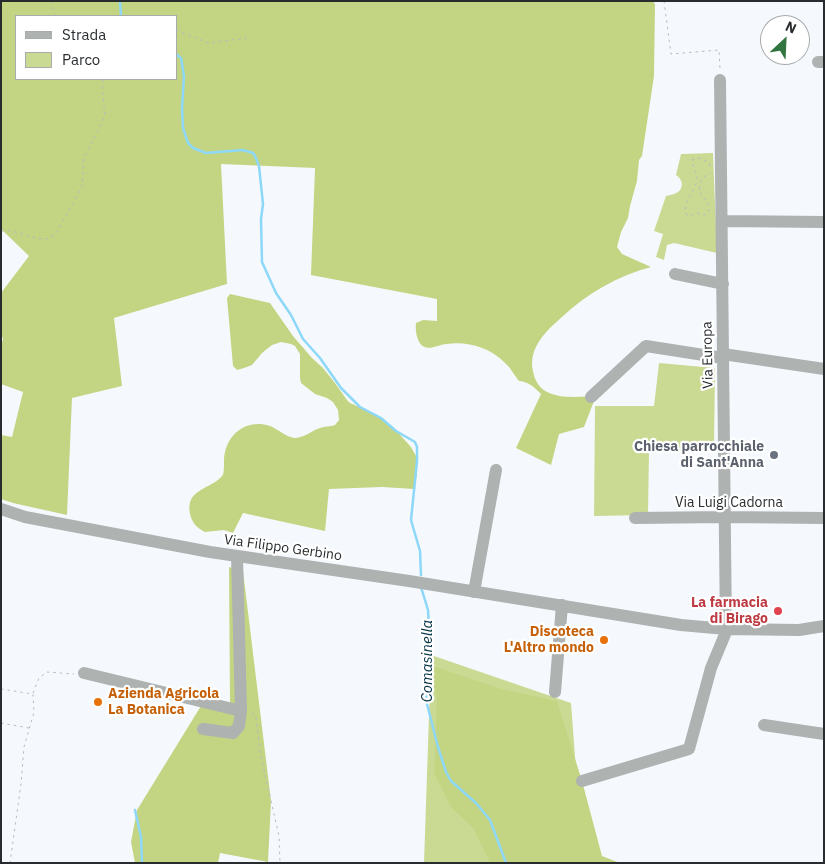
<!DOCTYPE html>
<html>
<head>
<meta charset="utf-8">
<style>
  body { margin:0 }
  #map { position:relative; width:825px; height:864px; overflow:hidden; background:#f5f9fe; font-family:"IBM Plex Sans",sans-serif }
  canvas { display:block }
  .frame { position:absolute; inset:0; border:2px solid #292c2e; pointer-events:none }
  .legend { position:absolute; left:15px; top:15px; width:162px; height:65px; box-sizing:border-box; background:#fff; border:1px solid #a9abab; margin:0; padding:6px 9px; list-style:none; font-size:15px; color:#292c2e }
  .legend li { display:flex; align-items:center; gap:10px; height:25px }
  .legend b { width:25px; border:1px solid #a9abab }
  .north { position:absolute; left:760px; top:15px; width:50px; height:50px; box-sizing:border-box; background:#fff; border:1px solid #a9abab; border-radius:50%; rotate:25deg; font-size:14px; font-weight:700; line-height:20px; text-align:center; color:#292c2e }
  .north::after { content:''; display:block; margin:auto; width:18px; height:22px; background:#317641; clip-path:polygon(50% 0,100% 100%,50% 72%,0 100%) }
</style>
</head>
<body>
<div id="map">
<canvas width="825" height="864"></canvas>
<div class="frame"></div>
<ul class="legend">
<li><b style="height:6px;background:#aeb2b1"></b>Strada</li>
<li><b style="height:14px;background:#cada93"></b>Parco</li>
</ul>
<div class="north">N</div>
</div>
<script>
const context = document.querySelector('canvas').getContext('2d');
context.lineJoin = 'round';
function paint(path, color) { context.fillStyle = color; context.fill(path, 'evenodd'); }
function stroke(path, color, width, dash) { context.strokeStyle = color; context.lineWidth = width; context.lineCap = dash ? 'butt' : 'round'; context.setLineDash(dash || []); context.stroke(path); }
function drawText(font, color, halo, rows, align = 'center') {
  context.font = font + ' "IBM Plex Sans",sans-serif'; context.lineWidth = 4.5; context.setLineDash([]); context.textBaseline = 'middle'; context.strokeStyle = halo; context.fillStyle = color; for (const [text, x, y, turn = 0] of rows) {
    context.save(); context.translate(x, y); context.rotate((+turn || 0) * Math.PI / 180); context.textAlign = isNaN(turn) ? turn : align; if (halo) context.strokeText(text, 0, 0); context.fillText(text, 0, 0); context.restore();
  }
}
paint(new Path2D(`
  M713,153L717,253L674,243L667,245L664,260L656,257L663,234L654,231L666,196C669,195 672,195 674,194C684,191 684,180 676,175L681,154Z
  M659,363L715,368L714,451H649L648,515L594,516L595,406H654Z
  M431,655L571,703L583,863H424Z`), '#cada93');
paint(new Path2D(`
  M1,1H653L655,4L654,76L642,156L639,160L637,181L630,206L628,218L621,232L617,247L622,254L651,267C617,276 588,293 562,317C546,331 528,348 533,371C538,402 572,397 596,396L584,427L559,434L551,465L516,448L541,394C534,387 529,382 519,381C514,375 511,368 505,363C491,348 467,341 447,344C440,344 431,350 425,347C417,345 415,330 416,323L423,320L437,321V299L311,275L315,168L221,164L227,284L114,318L122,386L72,398L67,515L13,503L1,499V435L12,437L23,392L1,384V346L3,339L1,333V293L29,256L1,229ZM16,16H176V79H16Z
  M230,294L270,303L293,336L312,358L323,368L335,383L347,400L350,403L373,413L383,419L393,427L411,447L416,456L417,460V475L414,489L382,487L329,489L325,531L243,513L233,533L224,530L205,532C197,528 192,523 190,514C185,488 211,490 223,475C225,467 223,459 225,452C230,431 249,419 270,426C277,429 287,437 294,438C304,438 311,431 320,428C325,426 330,427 335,425L339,420L338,410L333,402L327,398L315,394L301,383L300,378V354L295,346L291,344L281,342L272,345L262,353L252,365L244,368L237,370L233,366L227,298Z
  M229,567L243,571L271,801L268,862L220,853L218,863H135L131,842L137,810L204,701L230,703Z
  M430,665L501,689L557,701L582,781L602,856L620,863H490L474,829L451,807L434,773L437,701Z`), '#c3d582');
stroke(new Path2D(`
  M120,1L121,16
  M176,54L181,58L184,76L182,108L183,128L188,143L193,148L206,153L243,150L253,153L255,156L259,166L263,204L261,219L262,262L276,293L291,315L303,339L320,358L341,388L360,407L381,418L396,431L415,442L417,447V461L411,520L420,551L421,575
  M421,587L428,610L431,655L426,700L438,747L446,772L451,781L476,803L490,820L506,863
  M135,810L141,837L142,863`), '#8dd7f8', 2.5);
stroke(new Path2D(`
  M51,1L55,16
  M664,1L671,54L719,50L720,69
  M176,30L209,43L247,38
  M710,166L709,163L701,158L693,159C691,167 698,171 697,179C696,191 682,201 686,214L690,216L697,213L704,215L707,214C708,212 710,209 709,207C708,197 695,196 701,181C703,177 706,175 710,173
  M1,231H11L36,238L46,239L54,236L58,230L82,187L84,158L105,116L102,85L103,79
  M1,689L33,694L34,712L24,747L21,784L10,863
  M33,693L39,678L47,672L74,674
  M252,713L256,716L260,752L279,836L280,863
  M1,723L29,728`), '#b7bbbf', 1, [2.5, 4]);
stroke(new Path2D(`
  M818,62H824
  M722,221L824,222
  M675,274L723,284
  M723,354L824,369
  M591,397L646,346L723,358
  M1,509L25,517L210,552L409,581L681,625L726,629L799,630L824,626
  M635,518L725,517L824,518
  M474,592L496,470
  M84,673L241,711
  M555,692L562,605
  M764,725L824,734
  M203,729L233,733L239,726L241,711L237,556
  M582,781L689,749L711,668L726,632L720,80`), '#aeb2b1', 12);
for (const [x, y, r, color] of [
  [774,455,5,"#6b7280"],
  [778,611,5,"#e0444e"],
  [604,640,5,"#e8710a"],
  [98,702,5,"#e8710a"]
]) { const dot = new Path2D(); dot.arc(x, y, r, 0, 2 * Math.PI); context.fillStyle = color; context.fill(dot); stroke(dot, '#fff', 2); }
drawText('14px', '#292c2e', '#fff', [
  ["Via Europa",708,355,-91],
  ["Via Luigi Cadorna",729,503],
  ["Via Filippo Gerbino",283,548,8]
]);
drawText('bold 14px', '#5b616d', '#fff', [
  ["Chiesa parrocchiale",764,447],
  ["di Sant'Anna",764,463]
], 'right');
drawText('bold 14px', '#be3a42', '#fff', [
  ["La farmacia",768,603],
  ["di Birago",768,619]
], 'right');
drawText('bold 14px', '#c56008', '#fff', [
  ["Discoteca",594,632],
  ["L'Altro mondo",594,648],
  ["Azienda Agricola",108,694,"left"],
  ["La Botanica",108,710,"left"]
], 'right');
drawText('italic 15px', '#053344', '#fff', [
  ["Comasinella",428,661,-90]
]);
</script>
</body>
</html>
